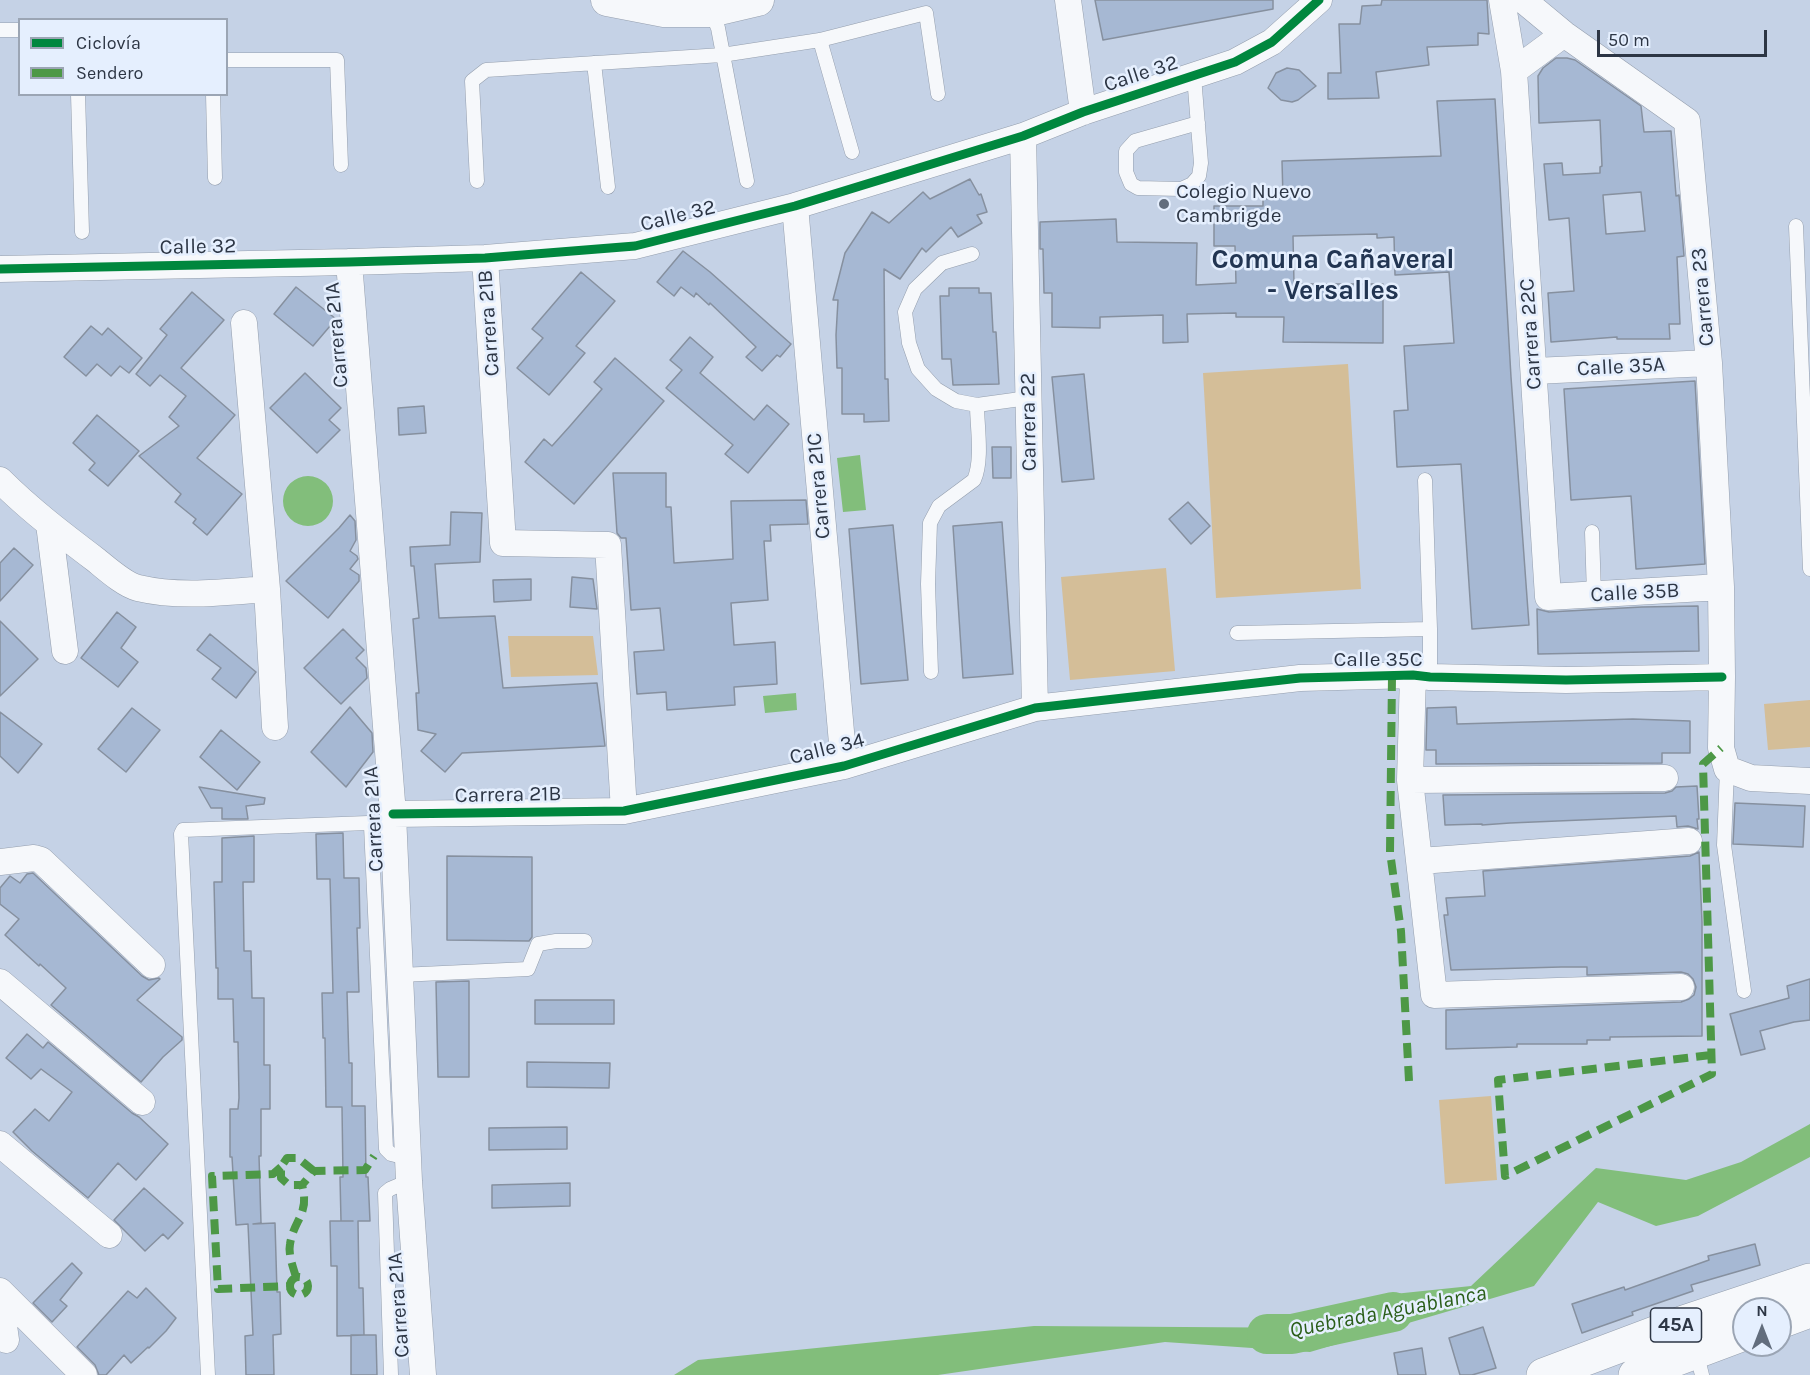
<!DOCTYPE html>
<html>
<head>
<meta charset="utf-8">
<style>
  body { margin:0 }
  #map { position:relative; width:1810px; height:1375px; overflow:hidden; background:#c5d2e6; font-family:Karla,sans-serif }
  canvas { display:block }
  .legend { position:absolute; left:18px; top:18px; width:210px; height:78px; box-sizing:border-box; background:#e5effe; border:2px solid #9ba5b4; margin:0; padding:8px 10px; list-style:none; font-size:18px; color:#2d3645 }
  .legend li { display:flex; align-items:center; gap:12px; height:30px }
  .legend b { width:30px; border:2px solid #9ba5b4 }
  .north { position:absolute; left:1732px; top:1297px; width:60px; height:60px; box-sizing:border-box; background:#e5effe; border:2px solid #9ba5b4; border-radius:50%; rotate:0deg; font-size:16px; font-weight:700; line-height:24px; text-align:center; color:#2d3645 }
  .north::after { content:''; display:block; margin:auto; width:21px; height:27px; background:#626d7d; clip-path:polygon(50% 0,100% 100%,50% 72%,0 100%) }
  .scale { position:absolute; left:1597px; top:30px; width:170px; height:27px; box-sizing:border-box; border:3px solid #2d3645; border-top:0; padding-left:8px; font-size:18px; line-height:21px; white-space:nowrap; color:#2d3645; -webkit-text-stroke:4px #e5effe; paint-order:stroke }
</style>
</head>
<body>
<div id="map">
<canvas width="1810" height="1375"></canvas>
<ul class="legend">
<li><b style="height:8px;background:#00873e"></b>Ciclovía</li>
<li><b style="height:8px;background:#4d9846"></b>Sendero</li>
</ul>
<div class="north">N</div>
<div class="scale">50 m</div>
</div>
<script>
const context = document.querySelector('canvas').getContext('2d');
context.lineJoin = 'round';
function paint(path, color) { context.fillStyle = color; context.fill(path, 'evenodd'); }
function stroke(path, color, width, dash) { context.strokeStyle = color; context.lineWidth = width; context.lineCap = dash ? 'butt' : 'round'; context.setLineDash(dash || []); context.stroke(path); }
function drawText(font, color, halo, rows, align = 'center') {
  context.font = font + ' Karla,sans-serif'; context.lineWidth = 5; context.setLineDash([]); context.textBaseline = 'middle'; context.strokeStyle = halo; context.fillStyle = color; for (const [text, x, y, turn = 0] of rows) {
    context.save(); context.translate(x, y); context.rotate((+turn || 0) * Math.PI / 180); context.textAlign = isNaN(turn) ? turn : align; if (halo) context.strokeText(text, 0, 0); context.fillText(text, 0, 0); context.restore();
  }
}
paint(new Path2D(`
  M1348,364L1361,589L1216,598L1203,373Z
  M1166,568L1175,671L1070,680L1061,577Z
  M508,636H593L598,675L511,677Z
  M1810,700V747L1768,750L1764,704Z
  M1491,1096L1497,1180L1445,1184L1439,1100Z`), '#d4be98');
paint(new Path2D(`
  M860,455L866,510L843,512L837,458Z
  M283 501a25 25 0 1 1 50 0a25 25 0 1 1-50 0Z
  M796,693L797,710L765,713L763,696Z
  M1810,1124V1157L1698,1216L1656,1226L1598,1202L1534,1286L1310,1352L1165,1342L938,1375H674L698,1360L1034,1326L1332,1328L1394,1294L1471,1286L1596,1168L1686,1180L1741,1162Z`), '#82be7b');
stroke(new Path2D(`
  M1267,1334H1292L1393,1312`), '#82be7b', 40);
const building = new Path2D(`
  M1095,0H1273V9L1103,40Z
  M1382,0H1487L1489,34L1478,33V45L1427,47L1429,65L1376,72L1379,98L1328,99V73H1341L1339,24H1360L1362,6L1381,5Z
  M1556,58H1567L1575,60L1641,106L1644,132L1671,131L1676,196L1679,195L1684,256L1677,257L1680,324H1669L1670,339H1617V337L1551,342L1548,293L1574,291L1569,218L1549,220L1544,164L1562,163L1563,175L1600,173V167L1602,166L1600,120L1539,123L1538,76L1543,68ZM1641,192L1645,231L1606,234L1603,195Z
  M1287,68L1299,70L1316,86L1298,100L1292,102L1281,100L1268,88L1276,73Z
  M1495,99L1511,377L1529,625L1472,629L1461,464L1397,467L1394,411L1408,410L1404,346L1454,343L1449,272L1395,275L1394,237L1377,238V234L1293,236L1294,284H1383V343L1283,342L1284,317H1236V313L1187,314L1188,342L1163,343V315L1100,317V328L1052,327V293H1044L1043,249H1040V222L1116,219L1117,242L1197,243L1196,285L1236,283L1235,246H1214V206H1263V199L1283,198L1282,161L1441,156L1437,101Z
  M970,179L979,195L981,194L987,212L977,215L982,223L958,237L951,227L926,252L922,248L900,279L884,269L885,379H888L889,421L864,422V414H842V368H837L836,335L838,300H833L845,253L872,212L889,223L923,192L930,199Z
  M683,251L710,272L791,344L780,357L777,355L762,371L746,357L756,347L710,303L709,305L696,293L694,297L681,287L674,296L657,282Z
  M581,272L615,301L576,346L585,353L549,395L517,368L543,338L532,329Z
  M296,287L336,319L313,346L274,314Z
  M949,288H979V293H991L993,332H996L999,384L953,385L951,359H942L940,296H949Z
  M192,292L224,320L181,368L235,415L197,458L242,494L207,535L193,523L196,519L175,502L181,494L139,456L179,426L169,417L186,396L160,375L150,386L136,374L167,335L160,329Z
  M91,326L102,335L108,328L142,358L129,373L120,366L111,376L97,364L86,376L64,357Z
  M690,337L713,357L700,373L754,420L767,405L789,424L748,473L725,454L733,445L666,388L682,370L670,360Z
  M615,358L664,401L574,504L525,462L544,439L552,446L570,426L602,389L594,382Z
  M305,373L341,408L329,420L340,430L317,453L270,408Z
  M1084,374L1094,479L1062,482L1052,377Z
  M1695,381L1705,564L1636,569L1631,496L1571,500L1564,389Z
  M424,406L426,433L399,435L398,408Z
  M97,415L139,451L108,486L89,470L95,463L73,443Z
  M992,447H1011V478H993Z
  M613,473H666V507H671L674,563L733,559L731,501L806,500L808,524L770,525L771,541H764L768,600L731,603L734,645L775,642L777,684L734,687L735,705L667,710L666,692L637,694L634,652L664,650L660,608L631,610L626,538H621L617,533Z
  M1188,502L1210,526L1191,544L1169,519Z
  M451,512L482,513L480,562L435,564L439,618L495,616L503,688L597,683L605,746L462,753L445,772L421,751L436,734L418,730L416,693H419L413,619L419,618L414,566H411L410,547L450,545Z
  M350,515L355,521L356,540L350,551L357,556L358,559L350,569L359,575V581L328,618L286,581L339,528Z
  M1002,522L1013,674L963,678L953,526Z
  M893,525L908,680L861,684L849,529Z
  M14,548L33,565L0,601V563Z
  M572,577L593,579L597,609L570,607Z
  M531,579V600L494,602L493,580Z
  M1698,606L1699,651L1538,654L1537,609L1549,612L1642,607Z
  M117,612L136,627L121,648L138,662L118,687L81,658Z
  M0,621L38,659L0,696Z
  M343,629L364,650L356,658L366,668L367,678L341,704L304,668Z
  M210,634L256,672L236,698L212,679L221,668L197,650Z
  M350,707L372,733L373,752L346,787L311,752Z
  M1456,707L1457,724L1633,719L1690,721V753H1662V763L1436,764V750H1426L1427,708Z
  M132,708L160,730L126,772L98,749Z
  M0,712L42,744L18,773L0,756Z
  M221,730L260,762L237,790L200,757Z
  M1697,786L1699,819H1697L1698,829L1688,826L1677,827L1676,816L1510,823L1482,825V824L1445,825L1443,795L1665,793L1672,791L1676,787Z
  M199,787L265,798L264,804L246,806L248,819H222V808H211Z
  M1735,803L1805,806L1803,847L1733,844Z
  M343,833L344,878H359L360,928H357L359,992H347L349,1063H352V1106H365L366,1177H368L370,1221H358L359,1288H363L364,1335L337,1336V1266H331L330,1221H353H341L340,1177H343L342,1107H326L325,1038H323L322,993H333L330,879H317L316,834Z
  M254,836V882H243L244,951H251L252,998H264V1065H270V1109H261V1156H259L261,1223L253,1224L275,1223L277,1292H280L281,1334L273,1335L274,1375H246L245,1336L253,1335L248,1224L236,1225L232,1157H230V1109H238L239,1098L238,1042H234L233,999H218V968H216L214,882H222V838Z
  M1699,852L1702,922V1036L1610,1037V1040H1587V1044H1517V1047L1446,1049V1010L1681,1002L1689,999L1694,995L1696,987L1693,979L1688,974L1681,972L1587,975V967H1561L1451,970L1444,915H1448L1446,898L1485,896L1483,871L1690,856Z
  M447,856L532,857V937L529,941L447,940Z
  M33,873L142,976L149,980L159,978L160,979L137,1000L182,1037V1040L163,1057L141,1082L51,1005L66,988L40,964L39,966L5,935L19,919L0,904V888L10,876L20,883L27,874Z
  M1810,979V1020L1794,1022L1760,1031L1765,1049L1741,1055L1730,1014L1789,998L1787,986Z
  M469,981V1077H438L436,982Z
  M535,1000H614V1024H535Z
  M27,1034L43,1048L48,1042L132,1113L139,1117L168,1144L136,1180L118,1163L88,1198L32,1151L13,1132L35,1109L49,1121L72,1092L41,1069L31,1079L6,1058Z
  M527,1062L610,1063L609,1088L527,1087Z
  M567,1127V1149L489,1150V1128Z
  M570,1183V1206L492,1208V1185Z
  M144,1188L183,1223L168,1239L163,1234L145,1251L114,1220Z
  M1755,1244L1760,1265L1691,1285L1693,1291L1632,1312L1633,1315L1582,1333L1572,1304L1624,1287L1625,1290L1709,1260L1708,1256Z
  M72,1263L82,1273L60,1300L67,1306L52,1322L33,1303Z
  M146,1288L176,1318L166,1331L149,1348L148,1347L131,1363L124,1355L106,1375H99L95,1365L77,1347L128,1291L137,1298Z
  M1483,1327L1496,1368L1472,1375H1460L1449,1338Z
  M351,1335H376L377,1375H351Z
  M1422,1348L1426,1375H1398L1394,1353Z`);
paint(building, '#a6b8d3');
stroke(building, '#86909f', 1.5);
const service = new Path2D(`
  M711,11L718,28L747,181
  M0,30H20
  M820,40L852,152
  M226,60H337L341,165
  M594,63L608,187
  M1194,76L1201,163L1199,176L1192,184L1181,189L1138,188L1131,184L1126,172V151L1135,141L1198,123
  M78,94L82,232
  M213,94L215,178
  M477,181L472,81L486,70L722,55L820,40L926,13L938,94
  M1796,226L1810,569
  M977,405L1028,398
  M1425,480L1430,629V677
  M1592,532L1594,595
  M1237,633L1430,629
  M931,672L928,584L930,523L939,506L974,480C983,460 977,426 977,405L956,401L936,389L918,369L909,343L905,312L915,289L942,263L972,254
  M1727,769L1724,845L1744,991
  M400,975L528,969L538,944L556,941H585
  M1696,1351L1702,1375
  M208,1375L181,834L183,830L368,823L371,826L386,1149L391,1154L407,1158
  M391,1375L385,1193L390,1189L409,1181`);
const minor = new Path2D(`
  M1068,0L1083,112
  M1502,0L1514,71L1548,597L1721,587
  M1523,0L1564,34L1687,121L1709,363L1721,587L1722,677L1721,748L1727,769L1751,778L1810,781
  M1514,71L1564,34
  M1023,136L1035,708
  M795,206L844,766
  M485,258L503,543L608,545L624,811
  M349,262L393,814L409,1181L423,1375
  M0,269L349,262L485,258L635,246L795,206L1023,136L1083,112L1235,62L1272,42L1319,0
  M244,323L267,589L275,727
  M1534,371L1709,363
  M0,480C30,510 63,535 96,560C107,569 125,585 138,588C180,598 225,592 267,589
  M49,524L65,651
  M1413,675L1410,780L1434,995L1681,987
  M1410,780L1665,778
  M393,814L624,811L844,766L1035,708L1300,678L1413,675L1430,677L1566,680L1722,677
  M1420,861L1689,841
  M0,862L34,858L41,860L152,965
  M0,982L142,1102
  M0,1144L109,1235
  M0,1291L84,1375
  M0,1297L6,1340`);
const tertiary = new Path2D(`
  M607,0L664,11H711L758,0`);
const trunk = new Path2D(`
  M1780,1322L1810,1311
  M1543,1375L1684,1322L1810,1280
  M1635,1375L1744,1334`);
stroke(service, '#949ead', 15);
stroke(minor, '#949ead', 27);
stroke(tertiary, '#949ead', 33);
stroke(trunk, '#949ead', 34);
stroke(service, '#f6f8fb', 14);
stroke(minor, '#f6f8fb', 26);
stroke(tertiary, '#f6f8fb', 32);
stroke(trunk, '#f6f8fb', 33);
stroke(new Path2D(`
  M1392,676L1390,852L1401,931L1409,1081
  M1711,1055L1498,1080L1505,1176L1712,1074L1703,764L1721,748
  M281,1167L273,1174L212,1176L218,1289L289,1286
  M314,1171L298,1158H287L281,1167V1178L289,1185H302L314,1171L365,1170L374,1156
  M290 1286a9 9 0 1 1 18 0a9 9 0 1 1-18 0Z
  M296,1277C293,1267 288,1254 290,1244C294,1219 310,1214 302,1185`), '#4d9846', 8, [15, 8]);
stroke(new Path2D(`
  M0,269L349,262L485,258L635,246L795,206L1023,136L1083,112L1235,62L1272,42L1319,0
  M393,814L624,811L844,766L1035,708L1300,678L1413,675L1430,677L1566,680L1722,677`), '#00873e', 9);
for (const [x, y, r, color] of [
  [1164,204,6,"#626d7d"]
]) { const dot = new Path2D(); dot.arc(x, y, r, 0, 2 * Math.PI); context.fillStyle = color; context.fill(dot); stroke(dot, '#e5effe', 2); }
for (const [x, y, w] of [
  [1676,1325,51]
]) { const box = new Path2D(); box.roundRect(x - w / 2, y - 17, w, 34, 4.5); context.fillStyle = '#e5effe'; context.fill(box); stroke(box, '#2d3645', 1.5); }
drawText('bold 20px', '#2d3645', null, [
  ["45A",1676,1325]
]);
drawText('21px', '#2d3645', '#e5effe', [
  ["Calle 32",1141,74,-18],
  ["Calle 32",678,216,-14],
  ["Calle 32",198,247,-1],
  ["Carrera 23",1703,297,-95],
  ["Carrera 21B",489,323,-94],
  ["Carrera 22C",1531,334,-94],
  ["Carrera 21A",337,335,-95],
  ["Calle 35A",1621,367,-3],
  ["Carrera 22",1029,422,-91],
  ["Carrera 21C",819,486,-95],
  ["Calle 35B",1635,593,-3],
  ["Calle 35C",1378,660],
  ["Calle 34",827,749,-14],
  ["Carrera 21B",508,795,-1],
  ["Carrera 21A",374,819,-93],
  ["Carrera 21A",399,1305,-94]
]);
drawText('21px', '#2d3645', '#e5effe', [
  ["Colegio Nuevo",1176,192],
  ["Cambrigde",1176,216]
], 'left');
drawText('italic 22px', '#2a5e19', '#e5effe', [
  ["Quebrada Aguablanca",1388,1312,-11]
]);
drawText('bold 27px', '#223552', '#e5effe', [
  ["Comuna Cañaveral",1333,260],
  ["- Versalles",1333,291]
]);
</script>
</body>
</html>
